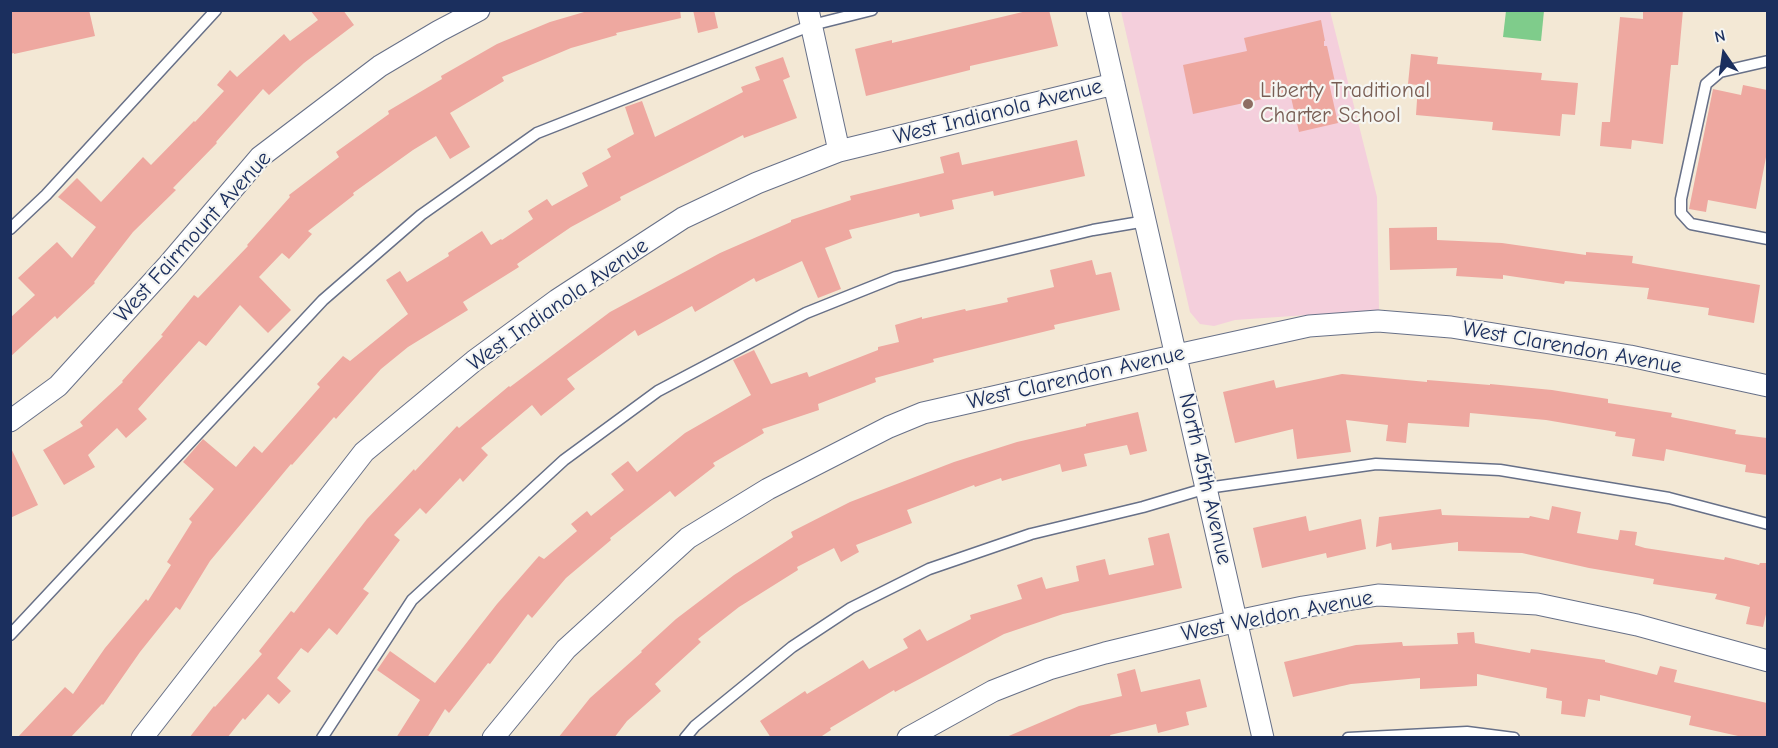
<!DOCTYPE html>
<html>
<head>
<meta charset="utf-8">
<style>
  body { margin:0 }
  #map { position:relative; width:1778px; height:748px; overflow:hidden; background:#f3e8d5; font-family:"Comic Neue",sans-serif }
  canvas { display:block }
  .frame { position:absolute; inset:0; border:12px solid #1b2f5e; pointer-events:none }
  .north { position:absolute; left:1694px; top:24px; width:60px; height:60px; -webkit-text-stroke:4px #f6f6f2; paint-order:stroke; rotate:347deg; font-size:16px; font-weight:700; line-height:24px; text-align:center; color:#1b2f5e }
  .north::after { content:''; display:block; margin:auto; width:21px; height:27px; background:#1b2f5e; clip-path:polygon(50% 0,100% 100%,50% 72%,0 100%) }
</style>
</head>
<body>
<div id="map">
<canvas width="1778" height="748"></canvas>
<div class="frame"></div>
<div class="north">N</div>
</div>
<script>
const context = document.querySelector('canvas').getContext('2d');
context.lineJoin = 'round';
function paint(path, color) { context.fillStyle = color; context.fill(path, 'evenodd'); }
function stroke(path, color, width, dash) { context.strokeStyle = color; context.lineWidth = width; context.lineCap = dash ? 'butt' : 'round'; context.setLineDash(dash || []); context.stroke(path); }
function drawText(font, color, halo, rows, align = 'center') {
  context.font = font + ' "Comic Neue",sans-serif'; context.lineWidth = 4.5; context.setLineDash([]); context.textBaseline = 'middle'; context.strokeStyle = halo; context.fillStyle = color; for (const [text, x, y, turn = 0] of rows) {
    context.save(); context.translate(x, y); context.rotate((+turn || 0) * Math.PI / 180); context.textAlign = isNaN(turn) ? turn : align; if (halo) context.strokeText(text, 0, 0); context.fillText(text, 0, 0); context.restore();
  }
}
paint(new Path2D(`
  M1121,11H1330L1377,197L1379,310L1235,320L1214,326L1200,324L1190,312Z`), '#f4cfdc');
paint(new Path2D(`
  M1506,11H1544L1541,41L1503,37Z`), '#7fcc8b');
paint(new Path2D(`
  M10,10H89L95,36L14,54V53L10,54Z
  M310,10H343L354,25L304,63L269,95L263,89L216,142L217,143L173,188L176,190L133,232L94,282L95,283L57,319L55,316L10,357V318L35,295L18,278L57,242L72,258L96,227L58,197L77,178L101,202L143,157L151,165L194,121L195,122L224,91L217,85L230,70L237,77L284,34L290,41L318,20Z
  M591,10H680L681,18L616,33L617,35L571,48L502,77L504,81L450,113L470,147L450,159L436,136L413,150L353,193L354,195L308,231L312,234L289,259L282,253L259,277L291,310L268,333L240,305L206,346L199,341L138,409L147,419L126,438L117,428L88,455L95,467L64,485L43,450L83,426L80,422L123,382L122,381L163,336L161,335L194,295L198,298L248,246L247,245L290,197L289,195L339,157L336,152L389,114L388,111L442,79L441,76L497,44L550,22Z
  M693,10H714L718,28L698,33Z
  M1031,10H1049L1058,46L970,66V70L866,96L855,49L892,40V43Z
  M1643,10H1683L1678,65H1671L1663,144L1632,140L1631,149L1600,146L1602,122H1610L1620,17L1643,19Z
  M1321,20L1325,41H1324V46H1327L1335,82L1329,83L1338,123L1299,132L1290,93L1193,114L1183,65L1247,51L1244,38Z
  M1411,54L1438,57L1437,64L1542,73L1541,80L1578,83L1575,115L1562,114L1560,136L1492,130L1493,122L1416,115L1418,85L1408,84Z
  M783,57L790,77L783,80L797,118L744,138L743,135L620,197L621,200L571,227L517,264L519,267L463,302L468,310L408,347L381,369L336,419L334,417L292,465L291,464L210,561L180,610L176,607L140,652L103,705L102,704L70,738H17L65,687L73,694L105,648L146,599L148,601L171,565L167,562L192,522L189,519L214,489L183,462L203,439L236,467L254,446L262,453L320,387L317,384L343,356L350,361L408,314L386,280L400,271L407,282L449,256L448,253L482,231L491,245L501,239L502,240L533,219L528,211L547,199L552,206L588,186L582,173L611,157L607,149L634,134L625,107L642,101L655,137L743,92L741,87L760,80L755,67Z
  M1743,85L1767,90V152L1756,209L1708,200L1706,212L1689,209L1713,89L1741,95Z
  M1077,140L1085,176L994,196L993,191L952,200L954,209L920,217L919,213L849,230L852,238L825,248L841,289L818,298L802,261L756,282L754,278L695,312L692,306L638,336L635,330L567,379L575,389L541,416L532,405L481,448L488,455L463,482L460,478L426,514L420,508L394,535L400,540L363,589L369,593L337,635L329,628L308,653L301,648L277,678L291,691L279,704L268,694L245,720L243,718L227,738H189L214,706L215,707L262,654L259,651L291,611L294,613L367,519L414,469L415,471L457,426L459,428L509,386L510,387L610,312L720,253L791,222V220L851,200L850,196L944,173L940,157L959,152L962,165Z
  M1437,227V240L1502,243L1586,255V252L1633,256L1632,263L1760,285L1754,323L1708,315L1709,308L1647,299L1649,288L1565,281L1564,284L1503,275V279L1456,276L1457,268L1390,270L1389,228Z
  M1092,260L1096,275L1111,272L1120,310L1054,325L1055,329L933,359L934,362L875,378L876,382L818,404L819,410L762,429L764,433L713,463L715,466L675,497L670,491L610,538L611,540L566,578L532,618L528,614L490,664L488,663L449,713L445,709L427,738H396L420,700L377,670L390,651L435,683L497,604L539,556L544,559L577,531L571,524L587,511L591,516L624,490L611,474L628,461L637,472L685,433L751,395L733,360L754,350L771,384L807,372L809,377L878,350V347L899,342L895,325L922,317V319L965,309L966,311L1008,302L1007,298L1054,287L1050,270Z
  M1342,374L1427,382V380L1490,385V384L1552,390L1608,399V403L1672,413L1671,417L1736,430L1735,434L1767,438V475L1745,472L1746,465L1666,449L1664,461L1632,456L1635,439L1615,436L1616,432L1546,420L1470,413L1469,427L1408,423L1406,443L1386,441L1388,425L1346,420L1351,452L1297,459L1293,429L1235,443L1223,392L1274,380L1276,388Z
  M1138,412L1147,451L1130,455L1127,445L1084,454L1087,466L1062,472L1060,464L1002,481L1001,478L975,487L974,485L907,510L912,523L856,545L859,552L841,562L834,548L797,567L798,570L739,607L698,639L701,642L655,684L661,691L627,721L614,738H558L590,698L642,652L641,651L676,619L734,575L793,537L791,532L850,502L954,462L1017,442L1086,426V424Z
  M10,446L38,505L10,518Z
  M1552,506L1581,512L1577,533L1618,540L1620,530L1637,532L1635,545L1645,548L1724,560L1725,557L1759,565L1760,563H1767V610L1763,627L1746,624L1750,607L1715,599L1717,594L1653,584L1654,579L1589,568L1522,553L1458,551V542L1392,550L1391,543L1376,547L1379,517L1441,509L1442,515L1529,518L1530,516L1549,520Z
  M1306,516L1309,531L1361,519L1366,549L1327,558L1326,553L1262,568L1253,528Z
  M1169,533L1182,588L1063,614L1004,634L895,692L894,690L830,728L831,730L819,738H771L760,721L805,691L807,694L863,660L869,669L908,648L903,639L920,629L927,641L971,619L970,615L1022,599L1017,585L1042,577L1046,589L1079,581L1076,566L1105,559L1109,575L1154,565L1148,538Z
  M1474,632L1475,643L1530,653L1531,649L1605,660V662L1657,675L1660,666L1677,670L1674,682L1767,703V738H1747L1689,725L1691,716L1600,695V701L1588,699L1585,717L1561,714L1562,701L1546,698L1547,688L1477,674V686L1420,689V678L1351,684L1293,697L1284,662L1356,645L1402,642L1403,646L1458,644L1457,633Z
  M1135,669L1141,692L1200,679L1207,707L1186,712L1189,725L1158,733L1156,724L1110,735L1111,738H1004L1079,706L1122,696L1117,674Z`), '#eea8a0');
const lane = new Path2D(`
  M1768,61L1720,72L1706,84L1681,199V213L1691,224L1768,239
  M10,229L46,195L216,10
  M10,635L323,300L421,215L537,133L812,25L872,10
  M322,738L412,600L564,460L658,391L806,313L896,277L1093,230L1146,221
  M685,738L695,726L792,647L851,608L929,569L1031,534L1143,507L1207,488L1376,464L1500,470L1669,498L1768,524
  M1348,738L1467,732L1514,738`);
const street = new Path2D(`
  M808,10L839,151
  M1097,10L1263,738
  M10,421L58,386L168,265L260,157L380,66L439,31L479,10
  M142,738L364,452L474,361L557,300L683,218L757,183L839,151L1114,84
  M493,738L566,649L688,538L768,489L889,427L923,413L1177,355L1309,326L1378,321L1451,327L1630,356L1768,386
  M908,738L993,691L1049,669L1105,653L1237,621L1303,607L1378,595L1537,604L1637,625L1768,661`);
stroke(lane, '#677088', 13);
stroke(street, '#677088', 23);
stroke(lane, '#fff', 10);
stroke(street, '#fff', 21);
for (const [x, y, r, color] of [
  [1248,104,6,"#8d6e63"]
]) { const dot = new Path2D(); dot.arc(x, y, r, 0, 2 * Math.PI); context.fillStyle = color; context.fill(dot); stroke(dot, '#f6f6f2', 2); }
drawText('22px', '#785e54', '#f6f6f2', [
  ["Liberty Traditional",1260,91],
  ["Charter School",1260,116]
], 'left');
drawText('22px', '#1b2f5e', '#f6f6f2', [
  ["West Indianola Avenue",998,112,-14],
  ["West Fairmount Avenue",193,237,-48],
  ["West Indianola Avenue",558,305,-35],
  ["West Clarendon Avenue",1572,348,10],
  ["West Clarendon Avenue",1076,378,-13],
  ["North 45th Avenue",1205,479,77],
  ["West Weldon Avenue",1277,616,-11]
]);
</script>
</body>
</html>
